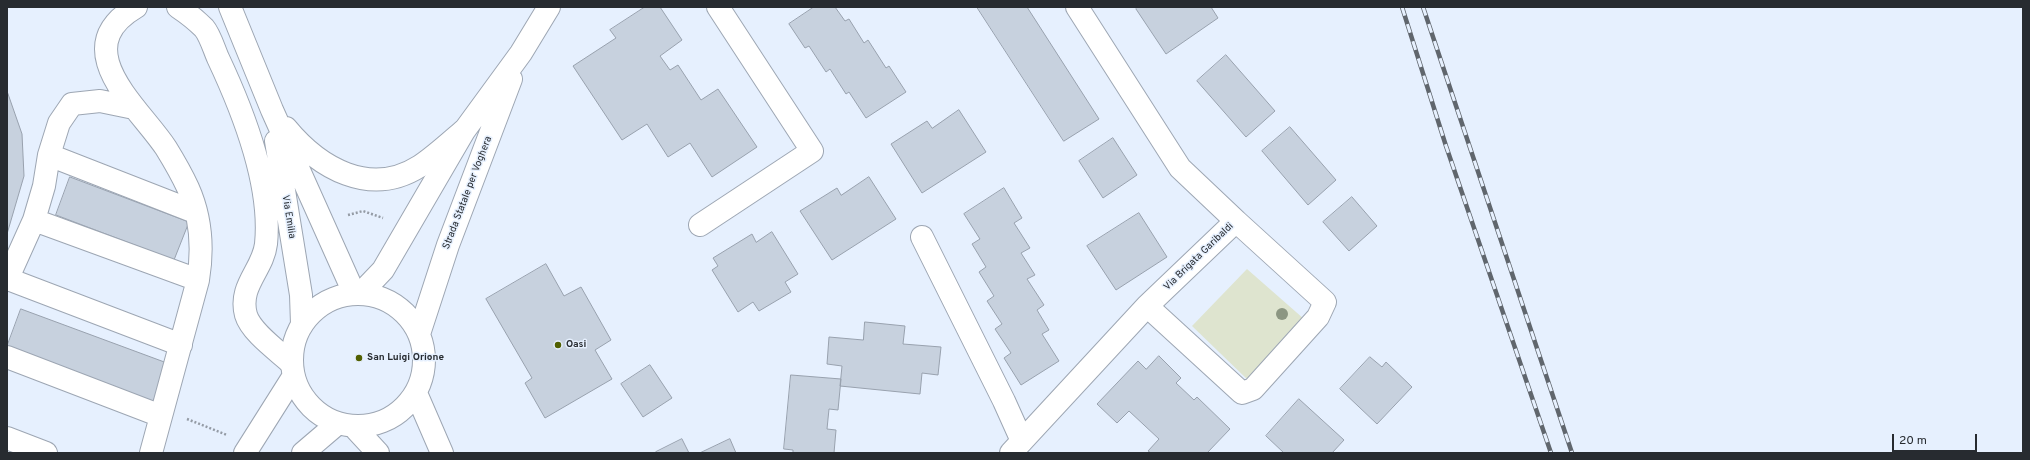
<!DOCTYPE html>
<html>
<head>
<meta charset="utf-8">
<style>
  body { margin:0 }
  #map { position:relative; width:2030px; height:460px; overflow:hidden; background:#e6f0fe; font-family:Overpass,sans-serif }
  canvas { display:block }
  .frame { position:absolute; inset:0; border:8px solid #272b30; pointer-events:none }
  .scale { position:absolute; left:1892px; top:434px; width:85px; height:18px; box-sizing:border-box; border:2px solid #272b30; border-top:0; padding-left:5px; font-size:12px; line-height:14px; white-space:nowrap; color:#272b30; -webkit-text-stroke:3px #e6f0fe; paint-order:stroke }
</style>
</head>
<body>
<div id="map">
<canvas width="2030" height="460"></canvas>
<div class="frame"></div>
<div class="scale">20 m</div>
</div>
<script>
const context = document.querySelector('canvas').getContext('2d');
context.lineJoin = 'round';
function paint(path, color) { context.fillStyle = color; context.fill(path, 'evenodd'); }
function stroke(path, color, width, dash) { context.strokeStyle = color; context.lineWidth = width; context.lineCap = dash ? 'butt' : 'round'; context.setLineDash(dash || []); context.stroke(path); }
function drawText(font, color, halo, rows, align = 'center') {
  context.font = font + ' Overpass,sans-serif'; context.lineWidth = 3; context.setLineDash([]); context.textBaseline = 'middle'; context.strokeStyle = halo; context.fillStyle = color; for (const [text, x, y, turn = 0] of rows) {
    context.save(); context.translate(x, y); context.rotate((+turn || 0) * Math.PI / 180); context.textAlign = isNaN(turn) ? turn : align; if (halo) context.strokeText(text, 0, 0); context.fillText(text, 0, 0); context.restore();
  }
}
paint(new Path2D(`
  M1247,269L1304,319L1250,382L1192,326Z`), '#dee4cf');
const building = new Path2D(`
  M645,7H660L682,40L660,56L670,70L678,65L701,100L718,89L757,147L712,177L690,143L668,157L647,124L622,140L573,66L616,38L610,30Z
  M814,7H835L845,21L849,19L864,43L868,40L886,68L889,66L906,92L866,118L849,92L846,94L830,69L826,72L809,46L805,48L789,24Z
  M977,7H1027L1099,119L1064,141Z
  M1138,7H1211L1218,18L1166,54L1136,9Z
  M1226,55L1275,111L1246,137L1197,81Z
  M7,91L22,134L24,176L7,234Z
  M959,110L986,152L922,193L891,144L927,121L932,128Z
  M1290,127L1336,180L1308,205L1262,151Z
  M1113,138L1137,175L1103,198L1079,161Z
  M70,177L189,222L174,260L56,215Z
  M869,177L896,219L832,260L800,211L837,188L841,195Z
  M1004,188L1022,218L1014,223L1030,248L1021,253L1035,275L1027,279L1044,305L1037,310L1049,330L1042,334L1059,361L1021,385L1004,358L1011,353L995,329L1002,324L987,301L994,296L979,272L986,267L972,244L980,239L964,214Z
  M1352,197L1377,226L1349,251L1323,222Z
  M1139,213L1167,257L1116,290L1087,246Z
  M772,232L798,274L785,282L791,292L759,311L753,302L738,312L712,270L718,266L713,258L752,234L756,242Z
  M546,264L564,296L581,287L611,340L595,350L612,379L545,418L525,383L532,378L486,299Z
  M21,309L167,363L153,402L7,347Z
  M865,322L905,326L903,344L941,347L938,375L922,373L920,394L840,386L842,366L827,364L829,337L863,340Z
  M1159,356L1181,378L1176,383L1194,400L1197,397L1230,429L1207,453H1151L1148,451L1159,439L1129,411L1117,423L1097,404L1138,361L1146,369Z
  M1370,357L1382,367L1386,362L1412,387L1377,424L1340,389Z
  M650,365L672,398L643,417L621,384Z
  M791,375L841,379L838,410L829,409L827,429L836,430L834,453H793V450L784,449Z
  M1299,399L1344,440L1332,453H1284L1266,436Z
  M682,439L689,453H657L656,452Z
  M730,439L736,453H700Z`);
paint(building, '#c7d1de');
stroke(building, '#98a1ae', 1);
const minor = new Path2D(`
  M136,7C65,49 139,107 166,148C174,161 182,175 188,188C201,217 203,250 198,280L151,453
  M178,7C187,13 196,20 204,28C210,35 214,49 218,58C243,111 272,185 266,244C263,270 238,286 246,315C251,332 278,351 291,363
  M230,7L272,110L354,293
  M286,128C319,168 370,198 420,166C435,156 449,143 463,131
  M276,141L301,295L302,324
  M49,155L195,212
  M34,220L198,280
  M700,225L812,151L718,7
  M922,237L1004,401L1022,441
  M8,279L181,345
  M7,280L34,220L44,186L49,155L59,123L72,104L100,101L134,108
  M1147,306L1242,393L1253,389L1318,317L1325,302L1236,221
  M7,357L161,416
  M7,438L46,453
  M1011,453L1147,306L1236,221L1180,168L1077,7`);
const major = new Path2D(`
  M361,293L383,270L464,131L521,53L549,7
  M292 360a66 66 0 1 1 132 0a66 66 0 1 1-132 0Z
  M419,334L448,245L511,79
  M416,393L442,453
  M354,427L378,453
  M245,453L293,377
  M303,453L337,424`);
stroke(minor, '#9da6b3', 24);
stroke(major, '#9da6b3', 24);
stroke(new Path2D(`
  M348,215L363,211L383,218
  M187,419L227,435`), '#949ba5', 2.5, [2, 2]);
stroke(minor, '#fff', 22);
stroke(major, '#fff', 22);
const rail = new Path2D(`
  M1402,7L1446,146L1551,453
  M1423,7L1572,453`);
stroke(rail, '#60666d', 4.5);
stroke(rail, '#e6f0fe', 3, [9]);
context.fillStyle = '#8c9682';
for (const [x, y] of [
  [1282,314]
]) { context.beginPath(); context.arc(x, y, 6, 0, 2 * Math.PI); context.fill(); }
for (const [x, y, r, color] of [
  [558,345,4,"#505f01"],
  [359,358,4,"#505f01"]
]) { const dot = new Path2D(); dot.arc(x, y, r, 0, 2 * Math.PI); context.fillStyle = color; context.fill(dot); stroke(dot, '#e6f0fe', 1.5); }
drawText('10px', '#272b30', '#e6f0fe', [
  ["Strada Statale per Voghera",468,193,-69],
  ["Via Emilia",288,217,81],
  ["Via Brigata Garibaldi",1199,257,-44]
]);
drawText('bold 10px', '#272b30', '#e6f0fe', [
  ["Oasi",566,345],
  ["San Luigi Orione",367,358]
], 'left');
</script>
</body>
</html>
